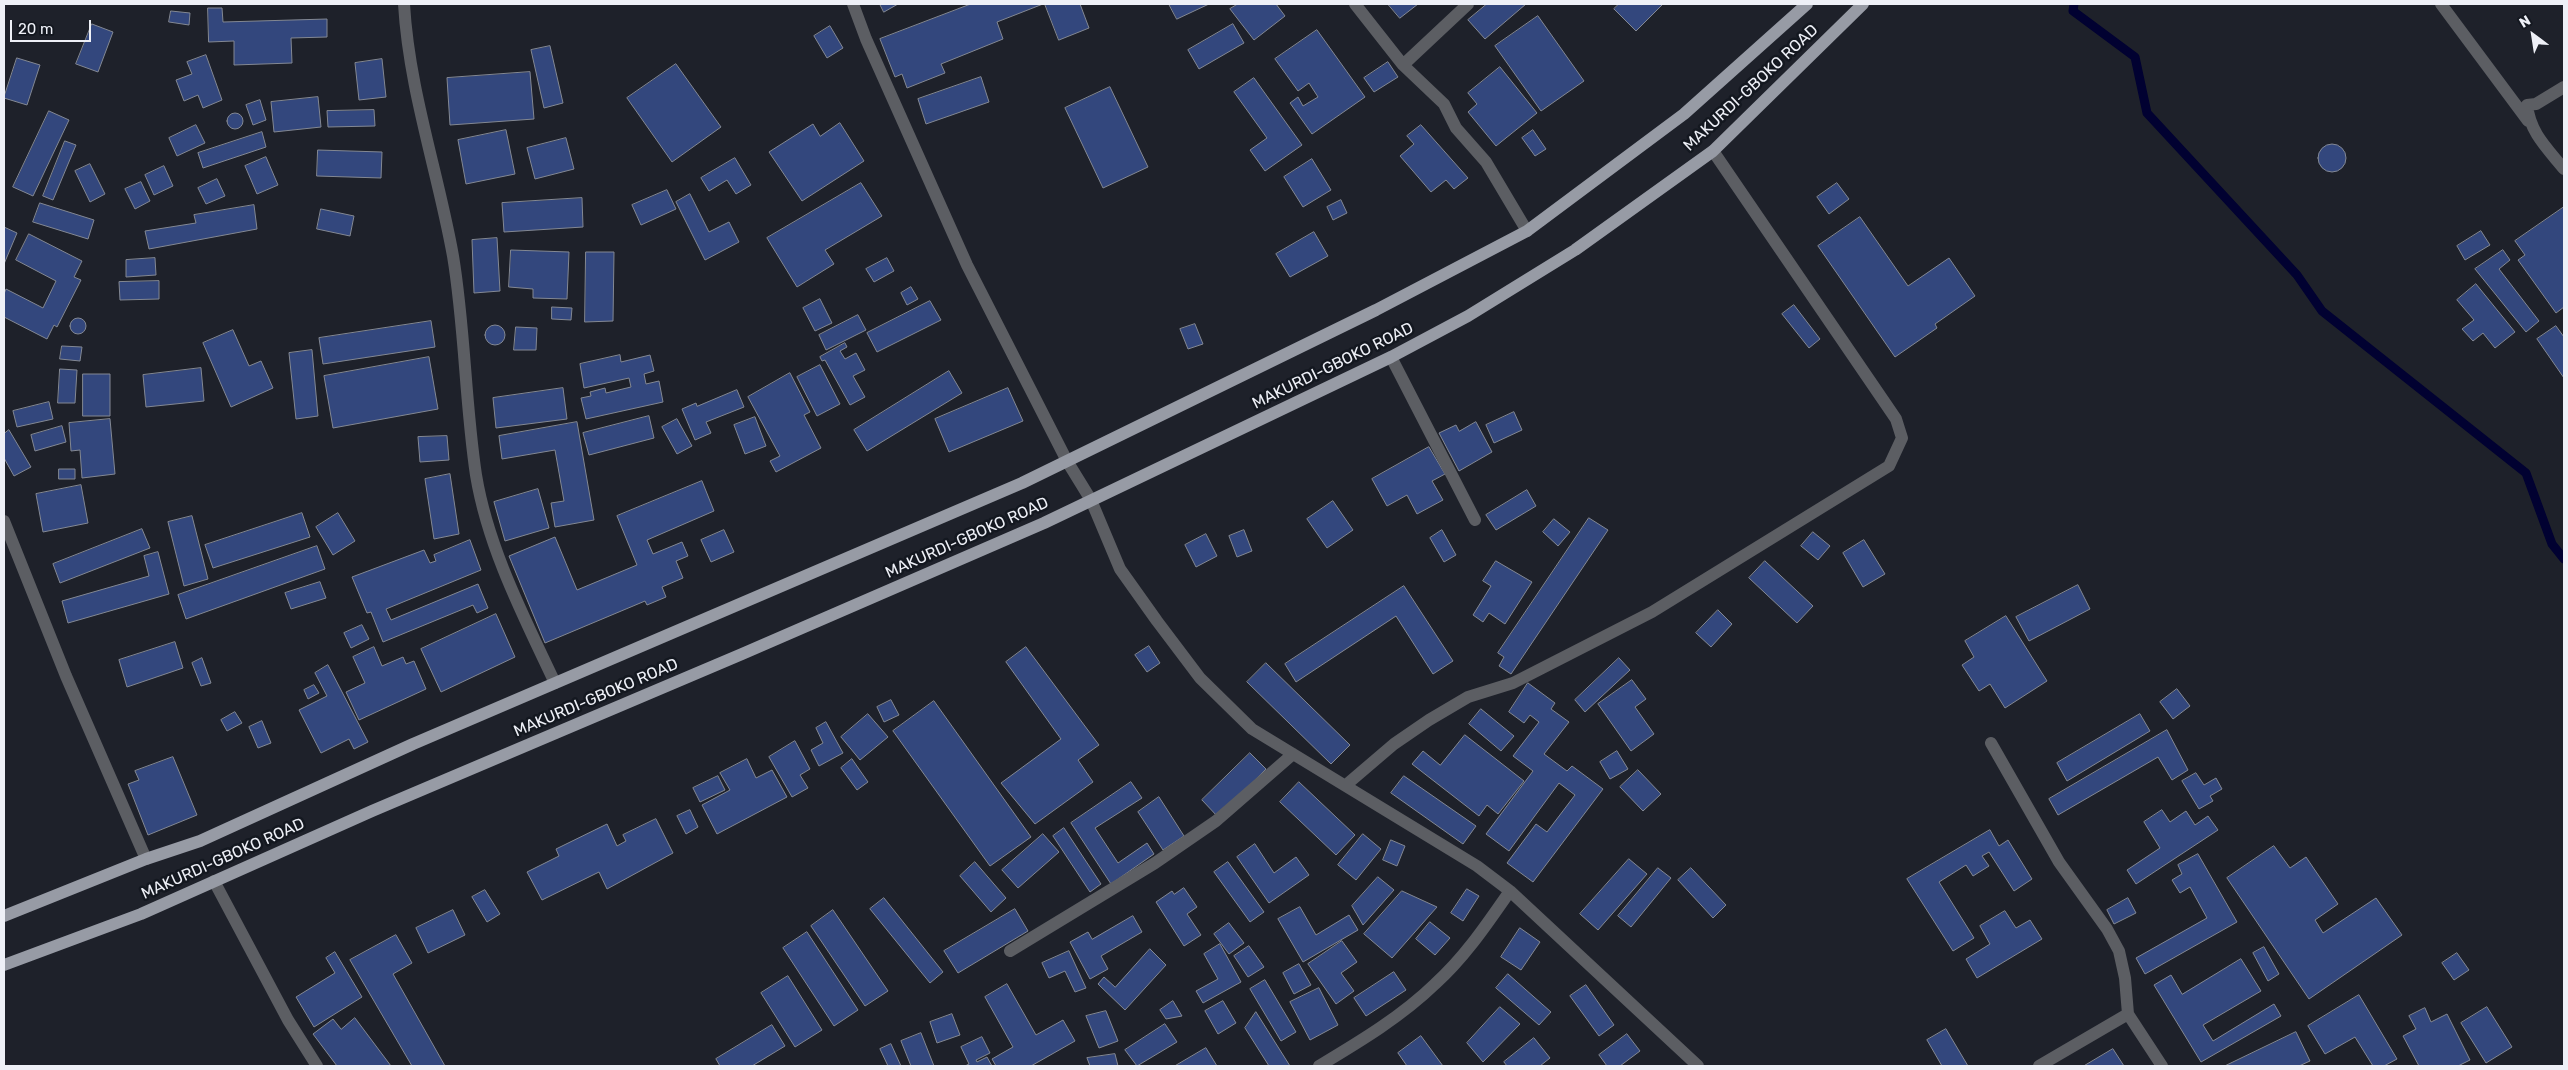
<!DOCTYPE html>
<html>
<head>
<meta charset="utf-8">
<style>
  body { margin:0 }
  #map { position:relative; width:2568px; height:1070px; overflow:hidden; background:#1e212a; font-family:Rubik,sans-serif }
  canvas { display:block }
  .frame { position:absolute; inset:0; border:5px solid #eef0f7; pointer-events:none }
  .north { position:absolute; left:2508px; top:10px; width:50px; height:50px; -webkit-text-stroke:4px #141820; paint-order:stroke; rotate:329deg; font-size:14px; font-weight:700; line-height:20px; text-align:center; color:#eef0f7 }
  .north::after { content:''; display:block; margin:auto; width:18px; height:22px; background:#eef0f7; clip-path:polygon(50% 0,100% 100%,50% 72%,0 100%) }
  .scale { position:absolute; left:10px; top:20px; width:81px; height:22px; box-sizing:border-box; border:2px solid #eef0f7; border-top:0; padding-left:6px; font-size:15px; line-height:18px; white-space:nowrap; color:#eef0f7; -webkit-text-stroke:4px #141820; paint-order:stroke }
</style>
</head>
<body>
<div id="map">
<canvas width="2568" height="1070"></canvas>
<div class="frame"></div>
<div class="north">N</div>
<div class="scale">20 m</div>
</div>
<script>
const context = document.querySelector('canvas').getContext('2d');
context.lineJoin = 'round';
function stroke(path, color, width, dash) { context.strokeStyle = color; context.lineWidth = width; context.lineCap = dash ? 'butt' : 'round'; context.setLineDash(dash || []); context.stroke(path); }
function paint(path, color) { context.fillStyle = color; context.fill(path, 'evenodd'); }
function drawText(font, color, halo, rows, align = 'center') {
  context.font = font + ' Rubik,sans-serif'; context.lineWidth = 5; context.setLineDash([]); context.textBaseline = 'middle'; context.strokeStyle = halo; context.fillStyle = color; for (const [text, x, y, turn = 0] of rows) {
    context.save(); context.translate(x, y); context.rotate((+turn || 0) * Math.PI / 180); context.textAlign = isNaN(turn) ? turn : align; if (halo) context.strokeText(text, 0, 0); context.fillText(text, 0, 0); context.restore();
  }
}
stroke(new Path2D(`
  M2074,4L2073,11L2135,57L2147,113L2297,275L2322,311L2526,473L2552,544L2564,559`), '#010131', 9);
const building = new Path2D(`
  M880,4H898L884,12Z
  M971,4H1043L997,22L1003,39L941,64L945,73L907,88L902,74L895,77L880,39Z
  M1045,4H1080L1089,28L1059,40Z
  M1169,4H1209L1177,19Z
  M1238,4H1276L1285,16L1254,40L1230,9Z
  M1388,4H1418L1400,18Z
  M1487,4H1526L1485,39L1468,20Z
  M1619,4H1663L1636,31L1614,9Z
  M208,8H222L223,22L327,19V37L291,38L292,63L234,65V41L209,42Z
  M171,11L190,13L189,25L169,22Z
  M1538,16L1584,81L1541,111L1495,46Z
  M92,24L113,32L98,72L76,64Z
  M1233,24L1244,43L1199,69L1188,50Z
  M830,26L843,48L827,58L814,36Z
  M1317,30L1365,97L1312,134L1290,103L1298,97L1303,106L1318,97L1309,83L1298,91L1275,59Z
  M550,46L563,103L544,108L531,50Z
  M206,55L222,100L203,108L198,95L184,101L176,80L192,74L187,62Z
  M17,58L40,65L27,105L4,98Z
  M382,59L386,97L359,100L355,63Z
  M1388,62L1398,77L1374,92L1364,78Z
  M676,64L721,127L672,162L627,98Z
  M1500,67L1537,113L1496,146L1468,112L1477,104L1468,93Z
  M530,72L534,119L450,125L447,78Z
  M981,77L989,102L926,124L918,99Z
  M1254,78L1302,145L1265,171L1250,150L1267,138L1234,92Z
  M1110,87L1148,167L1103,188L1065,108Z
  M318,97L321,127L274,132L271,102Z
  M260,100L266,120L253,125L246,105Z
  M374,110L375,126L328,127L327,111Z
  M49,111L69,120L33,196L13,187Z
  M227 121a8 8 0 1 1 16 0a8 8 0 1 1-16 0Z
  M840,123L864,161L802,201L769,152L813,124L820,136Z
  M196,125L205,143L177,156L169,138Z
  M1421,125L1468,178L1454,189L1446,180L1431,192L1400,156L1414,144L1407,136Z
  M506,130L515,174L466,184L458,140Z
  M1533,130L1546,149L1535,156L1522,138Z
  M262,132L266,147L203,168L198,153Z
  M566,138L574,169L535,179L527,148Z
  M65,141L76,145L53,200L43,196Z
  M2318 158a14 14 0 1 1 28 0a14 14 0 1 1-28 0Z
  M318,150L382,152L381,178L317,176Z
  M266,157L278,185L257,194L245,166Z
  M735,158L751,185L736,194L727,180L709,191L701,178Z
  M1312,159L1331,190L1303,207L1284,177Z
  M90,164L105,194L90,202L75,171Z
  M164,166L173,186L154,195L145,175Z
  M217,179L225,196L206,204L198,188Z
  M141,182L150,201L135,209L125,189Z
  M861,183L882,216L825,250L834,264L797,287L767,238Z
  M1837,183L1849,199L1829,214L1817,197Z
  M667,190L676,209L641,225L632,205Z
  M690,194L709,232L729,222L739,242L705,260L676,202Z
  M582,198L583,227L504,232L502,203Z
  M1341,200L1347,213L1333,220L1327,207Z
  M40,203L94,220L88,239L33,222Z
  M254,205L257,229L149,249L145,231L196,223L194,215Z
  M2564,207V307L2556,313L2518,260L2525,255L2515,241Z
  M321,209L354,216L350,236L317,229Z
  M1860,217L1908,286L1949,258L1975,296L1935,324L1937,328L1895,357L1818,246Z
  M4,227L17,233L4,264Z
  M2481,231L2490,245L2465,260L2457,246Z
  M1314,232L1328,256L1290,277L1276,254Z
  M29,234L82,261L74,277L81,280L57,327L54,325L47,339L4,317V294L6,289L43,308L56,281L16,260Z
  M497,238L500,291L474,293L472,240Z
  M511,250L569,252L567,299L533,298V289L509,287Z
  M2503,250L2510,260L2499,269L2539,321L2526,332L2475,269Z
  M586,252H614L613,321L585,322Z
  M155,258L156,275L126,277V260Z
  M887,258L894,271L874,282L866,269Z
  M159,281V299L120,300L119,282Z
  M2476,284L2515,332L2495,348L2483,333L2473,341L2462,329L2474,320L2457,300Z
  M911,287L918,299L907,305L901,293Z
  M820,299L832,323L815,331L803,308Z
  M930,301L941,320L877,352L867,333Z
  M1794,305L1820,339L1809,348L1782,314Z
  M552,307L572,308L571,320L552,319Z
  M858,315L866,330L826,350L819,335Z
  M70 326a8 8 0 1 1 16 0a8 8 0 1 1-16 0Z
  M431,321L435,347L323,364L319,338Z
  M1195,324L1203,344L1188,349L1180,329Z
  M485 335a10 10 0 1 1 20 0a10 10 0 1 1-20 0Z
  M2556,326L2564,337V378L2537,339Z
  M516,327L537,328L536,350H514Z
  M233,330L249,366L261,361L273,388L231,407L203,343Z
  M845,343L847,347L840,351L845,359L856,353L865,370L853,376L865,397L850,405L825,360L822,361L820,357Z
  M62,346L82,347L80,361L60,359Z
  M312,350L318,416L296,419L289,353Z
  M620,355L621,362L650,355L654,371L644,374L646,384L659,381L663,402L586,419L581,398L591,396L590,392L605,388L606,393L631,387L629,378L584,388L580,364Z
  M429,357L438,409L333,428L324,376Z
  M820,365L840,404L817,416L797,377Z
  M201,368L204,401L146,407L143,375Z
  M60,369L77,370L75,403H58Z
  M949,371L962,393L867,451L854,430Z
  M790,373L810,412L804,415L821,448L776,472L770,461L780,456L748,397Z
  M83,374H110V416H83Z
  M563,388L567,419L496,428L493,398Z
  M1008,388L1023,421L949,452L935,419Z
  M737,390L744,407L706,422L711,433L695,440L682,409L696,403L697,406Z
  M49,402L53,419L17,427L13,411Z
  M1514,412L1522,430L1494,443L1486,425Z
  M649,416L654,438L589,455L583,433Z
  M755,417L766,446L745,454L734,425Z
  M110,419L115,474L82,478L80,450L71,451L69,423Z
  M677,419L692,446L677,454L662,427Z
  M577,422L594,520L555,527L551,503L564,501L555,450L502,459L499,436Z
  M1476,422L1492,452L1459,471L1439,433L1456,425L1459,431Z
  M62,426L66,442L35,451L31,435Z
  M9,430L31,467L14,476L4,458V434Z
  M447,436L449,460L420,462L418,437Z
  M1429,447L1445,474L1432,481L1443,500L1417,514L1407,495L1387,506L1372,479Z
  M59,469H75V479H59Z
  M450,474L459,534L434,539L425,479Z
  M702,481L714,511L647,540L653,554L682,542L688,556L676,561L683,578L662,587L666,597L647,605L645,601L545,643L509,556L555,537L577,590L637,565L617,516Z
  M81,485L88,523L43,532L36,494Z
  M538,489L549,528L505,541L494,502Z
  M1527,490L1536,506L1496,530L1486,515Z
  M1333,501L1353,530L1327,548L1307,519Z
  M302,513L310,537L213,568L205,545Z
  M338,513L355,541L333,555L316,527Z
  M192,516L208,579L184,586L168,522Z
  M1589,518L1608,530L1511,674L1499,666L1504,657L1498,653Z
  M1554,519L1570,532L1558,546L1543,532Z
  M142,529L150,548L60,583L53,564Z
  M724,530L734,552L711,562L701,540Z
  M1244,530L1252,551L1237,557L1229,536Z
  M1442,530L1456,555L1444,562L1430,538Z
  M1813,532L1830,546L1818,560L1801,546Z
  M1206,534L1217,556L1196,567L1185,545Z
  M470,540L481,570L386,609L391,620L478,584L488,608L477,613L473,605L383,642L371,612L367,613L352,577L424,550L430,563L436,561L434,555Z
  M1864,540L1885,574L1863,587L1843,553Z
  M317,546L325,569L186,619L178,595Z
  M158,552L169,594L68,623L62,601L149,576L144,556Z
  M1496,561L1532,582L1505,624L1489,613L1483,622L1473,615L1491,586L1483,581Z
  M1765,561L1813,606L1797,623L1749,578Z
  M320,582L326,598L291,609L285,593Z
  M2078,585L2090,609L2029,641L2016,617Z
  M1404,586L1453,661L1433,674L1396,616L1296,682L1285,664Z
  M1718,610L1732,624L1711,647L1696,633Z
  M496,614L515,657L441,692L421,649Z
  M2006,616L2047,681L2005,708L1990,684L1979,691L1962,665L1974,657L1965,641Z
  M362,625L369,639L351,648L344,633Z
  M175,642L183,668L127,687L119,660Z
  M1149,646L1160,663L1147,672L1135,655Z
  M374,647L382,666L403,657L406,664L414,661L426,689L359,720L346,692L365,683L353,657Z
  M1026,647L1099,745L1078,760L1093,782L1035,824L1001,783L1061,739L1006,662Z
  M202,658L211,683L201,686L192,663Z
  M1619,658L1630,670L1585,712L1575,700Z
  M1266,663L1350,745L1331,764L1247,682Z
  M328,665L368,742L354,749L349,739L321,753L299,710L327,696L315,673Z
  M1632,680L1646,699L1635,707L1654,734L1631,751L1598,704Z
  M1528,683L1555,703L1551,709L1569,722L1544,754L1567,771L1572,766L1603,789L1533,882L1507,863L1536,824L1547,832L1575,795L1559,783L1509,851L1486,834L1533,771L1513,756L1539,722L1530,715L1524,723L1509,712Z
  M314,685L319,693L308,699L304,690Z
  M2177,689L2190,706L2173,719L2160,702Z
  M891,700L899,715L884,722L877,707Z
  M934,701L1031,837L990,866L893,731Z
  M1481,709L1514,736L1501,751L1469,724Z
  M235,712L242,723L227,731L221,720Z
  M868,714L888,737L860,760L841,737Z
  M2140,714L2150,731L2067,781L2057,763Z
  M262,721L271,743L258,748L249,727Z
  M826,722L843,753L819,766L811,750L823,743L816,728Z
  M2167,730L2188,770L2172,780L2158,757L2058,815L2049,799Z
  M1465,735L1524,781L1498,814L1487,805L1479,816L1412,764L1423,751L1440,765Z
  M795,741L810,769L800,775L808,788L792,797L769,757Z
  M1617,751L1628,769L1610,779L1600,762Z
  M1250,753L1266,769L1218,817L1202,800Z
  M173,757L197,815L148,835L128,784L139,780L135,771Z
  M747,759L756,778L772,770L787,797L717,834L702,805L730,790L720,773Z
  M852,759L868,782L857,790L841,768Z
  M1638,770L1661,794L1643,811L1620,787Z
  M2196,773L2204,785L2216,778L2222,789L2210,796L2213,801L2199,809L2182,781Z
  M718,776L725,790L700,802L693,788Z
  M1404,776L1476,826L1463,844L1391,793Z
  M1131,782L1142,798L1095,828L1118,863L1147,843L1154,854L1111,884L1071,823Z
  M1299,782L1355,835L1336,855L1280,802Z
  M1159,797L1184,836L1163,850L1138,812Z
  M690,810L698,827L686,834L677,816Z
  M2162,810L2170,822L2186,811L2195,825L2208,816L2218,830L2136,884L2127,870L2160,848L2144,822Z
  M656,819L673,853L607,889L599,872L542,900L527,872L559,856L556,849L607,824L617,846L626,841L623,835Z
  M1064,828L1101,884L1090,892L1053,836Z
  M1990,830L1999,846L2008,840L2032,879L2014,891L1989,852L1982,856L1989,866L1973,876L1966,865L1939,882L1974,938L1953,951L1907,879Z
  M1043,834L1059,852L1018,888L1002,870Z
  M1363,834L1381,849L1356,880L1338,865Z
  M1391,840L1405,846L1397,866L1383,860Z
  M1255,844L1274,873L1296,857L1309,875L1269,903L1237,857Z
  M2274,846L2290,868L2306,857L2338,904L2315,920L2323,933L2376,898L2402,935L2309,999L2227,878Z
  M2198,854L2237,922L2145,974L2136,958L2207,918L2190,887L2180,893L2172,880L2182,874L2178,865Z
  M1629,859L1647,874L1598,930L1580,914Z
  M975,862L1006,898L991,912L960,876Z
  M1228,862L1264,912L1250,922L1214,872Z
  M1658,868L1671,878L1631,927L1618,916Z
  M1691,868L1726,905L1713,918L1678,880Z
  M1378,877L1394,890L1363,925L1352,906Z
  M1184,888L1197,907L1187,914L1201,935L1184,946L1156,902L1172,891L1174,894Z
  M1467,889L1479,896L1463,921L1451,913Z
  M485,890L500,914L487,922L472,897Z
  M1402,891L1437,907L1392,958L1364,934Z
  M884,898L943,972L930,983L870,909Z
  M2128,898L2136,913L2114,924L2107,910Z
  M1300,907L1316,935L1349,915L1358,930L1303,962L1278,919Z
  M1015,909L1028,931L958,973L944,951Z
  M453,910L465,935L428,953L416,928Z
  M833,910L888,991L865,1006L811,926Z
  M2005,911L2016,928L2030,920L2042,939L1977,978L1966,959L1990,944L1980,926Z
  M1133,916L1142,932L1101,956L1108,969L1090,979L1070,942L1088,932L1092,939Z
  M1430,922L1450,938L1435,955L1416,939Z
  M1229,923L1244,943L1229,954L1214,934Z
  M1520,928L1540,942L1521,970L1501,957Z
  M807,932L858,1010L834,1026L783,948Z
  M396,935L412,963L393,974L445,1066H412L350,960Z
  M1342,941L1357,962L1341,973L1354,991L1336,1004L1308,964Z
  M1220,944L1241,982L1203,1003L1196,991L1218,979L1204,954Z
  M1249,946L1264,967L1248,977L1234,956Z
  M2264,947L2279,974L2268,981L2253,953Z
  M1150,949L1166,965L1125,1010L1098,984L1104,977L1115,987Z
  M1069,951L1086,988L1075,992L1065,971L1049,978L1042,963Z
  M335,952L362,997L314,1027L296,997L335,973L326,958Z
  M2457,953L2469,970L2454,980L2442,963Z
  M2241,959L2261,991L2203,1025L2213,1041L2274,1004L2281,1016L2201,1062L2154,985L2171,975L2182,994Z
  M1299,964L1311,985L1294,994L1283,973Z
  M1394,972L1406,990L1366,1016L1354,998Z
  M1508,974L1551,1012L1539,1025L1496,988Z
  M788,976L822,1030L795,1047L761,993Z
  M1265,980L1296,1032L1281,1041L1250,989Z
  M1007,984L1036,1035L1063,1020L1075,1041L1031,1066H996L992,1059L1013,1047L985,997Z
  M1586,985L1614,1025L1599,1036L1570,996Z
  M1319,988L1338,1025L1310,1040L1290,1002Z
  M2359,995L2397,1059L2384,1066H2373L2355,1037L2325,1054L2308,1026Z
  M1173,1001L1182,1016L1166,1019L1160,1010Z
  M1223,1001L1236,1023L1218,1034L1205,1011Z
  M1500,1007L1520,1024L1483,1062L1467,1043Z
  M2487,1007L2512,1047L2486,1063L2461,1023Z
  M2425,1008L2431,1022L2447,1014L2470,1060L2458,1066H2419L2403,1036L2416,1029L2409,1016Z
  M1106,1011L1118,1041L1099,1048L1086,1016Z
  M1256,1012L1290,1066H1269L1245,1028Z
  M952,1014L960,1035L937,1043L930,1022Z
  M355,1018L391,1066H337L313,1034L333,1019L341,1029Z
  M1165,1024L1177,1042L1137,1066L1125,1050Z
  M772,1025L785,1046L752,1066H720L716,1059Z
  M1946,1029L1968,1066H1942L1927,1040Z
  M2296,1032L2310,1061L2299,1066H2225Z
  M921,1033L934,1066H911L901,1041Z
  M1627,1034L1640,1051L1620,1066H1607L1599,1055Z
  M1421,1036L1443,1066H1407L1398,1053Z
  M982,1037L990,1053L976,1060L977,1062L987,1057L992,1066H965L969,1064L961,1047Z
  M1534,1038L1550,1058L1540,1066H1507L1504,1062Z
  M891,1044L901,1066H888L880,1049Z
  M1206,1048L1217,1066H1175Z
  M2113,1049L2124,1066H2084Z
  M1115,1054L1118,1066H1090L1087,1058Z`);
paint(building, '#33477d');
stroke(building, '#838893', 1);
stroke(new Path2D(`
  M404,4C409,90 438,172 453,256C465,328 465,402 476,475C488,548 524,617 555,683
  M853,4L866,39L967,265L1067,461L1091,500L1120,569L1157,621L1200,678L1252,729L1477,866L1510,891C1487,924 1465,957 1435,984C1401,1017 1359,1042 1319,1066
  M1355,4L1403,65L1444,104L1456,128L1486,162L1527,231
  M2441,4L2528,121
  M1403,65L1468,4
  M2564,87L2536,104L2527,105C2530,133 2547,148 2564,169
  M1391,357L1475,520
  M4,521L66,676L146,859
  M1991,743L2059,862L2107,929L2119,951L2125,978L2128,1014
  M1346,785L1394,744L1429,720L1468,697L1513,683L1652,612L1889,466L1902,438L1896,419L1713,151
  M214,881L288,1020L317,1066
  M1510,891L1698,1066
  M1010,951L1155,863L1216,821L1293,754
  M2039,1066L2128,1014L2162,1066`), '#5c5e63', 12);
stroke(new Path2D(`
  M4,916L146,859L200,841L413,744L1022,483L1376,310L1527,231L1684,114L1807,4
  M4,965L141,914L372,811L742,654L1044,523L1391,357L1468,316L1575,250L1713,151L1863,4`), '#979ba5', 12);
drawText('16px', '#eef0f7', '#141820', [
  ["MAKURDI-GBOKO ROAD",1751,88,-43],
  ["MAKURDI-GBOKO ROAD",1333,366,-26],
  ["MAKURDI-GBOKO ROAD",967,538,-24],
  ["MAKURDI-GBOKO ROAD",596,698,-23],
  ["MAKURDI-GBOKO ROAD",223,859,-24]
]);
</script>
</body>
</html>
